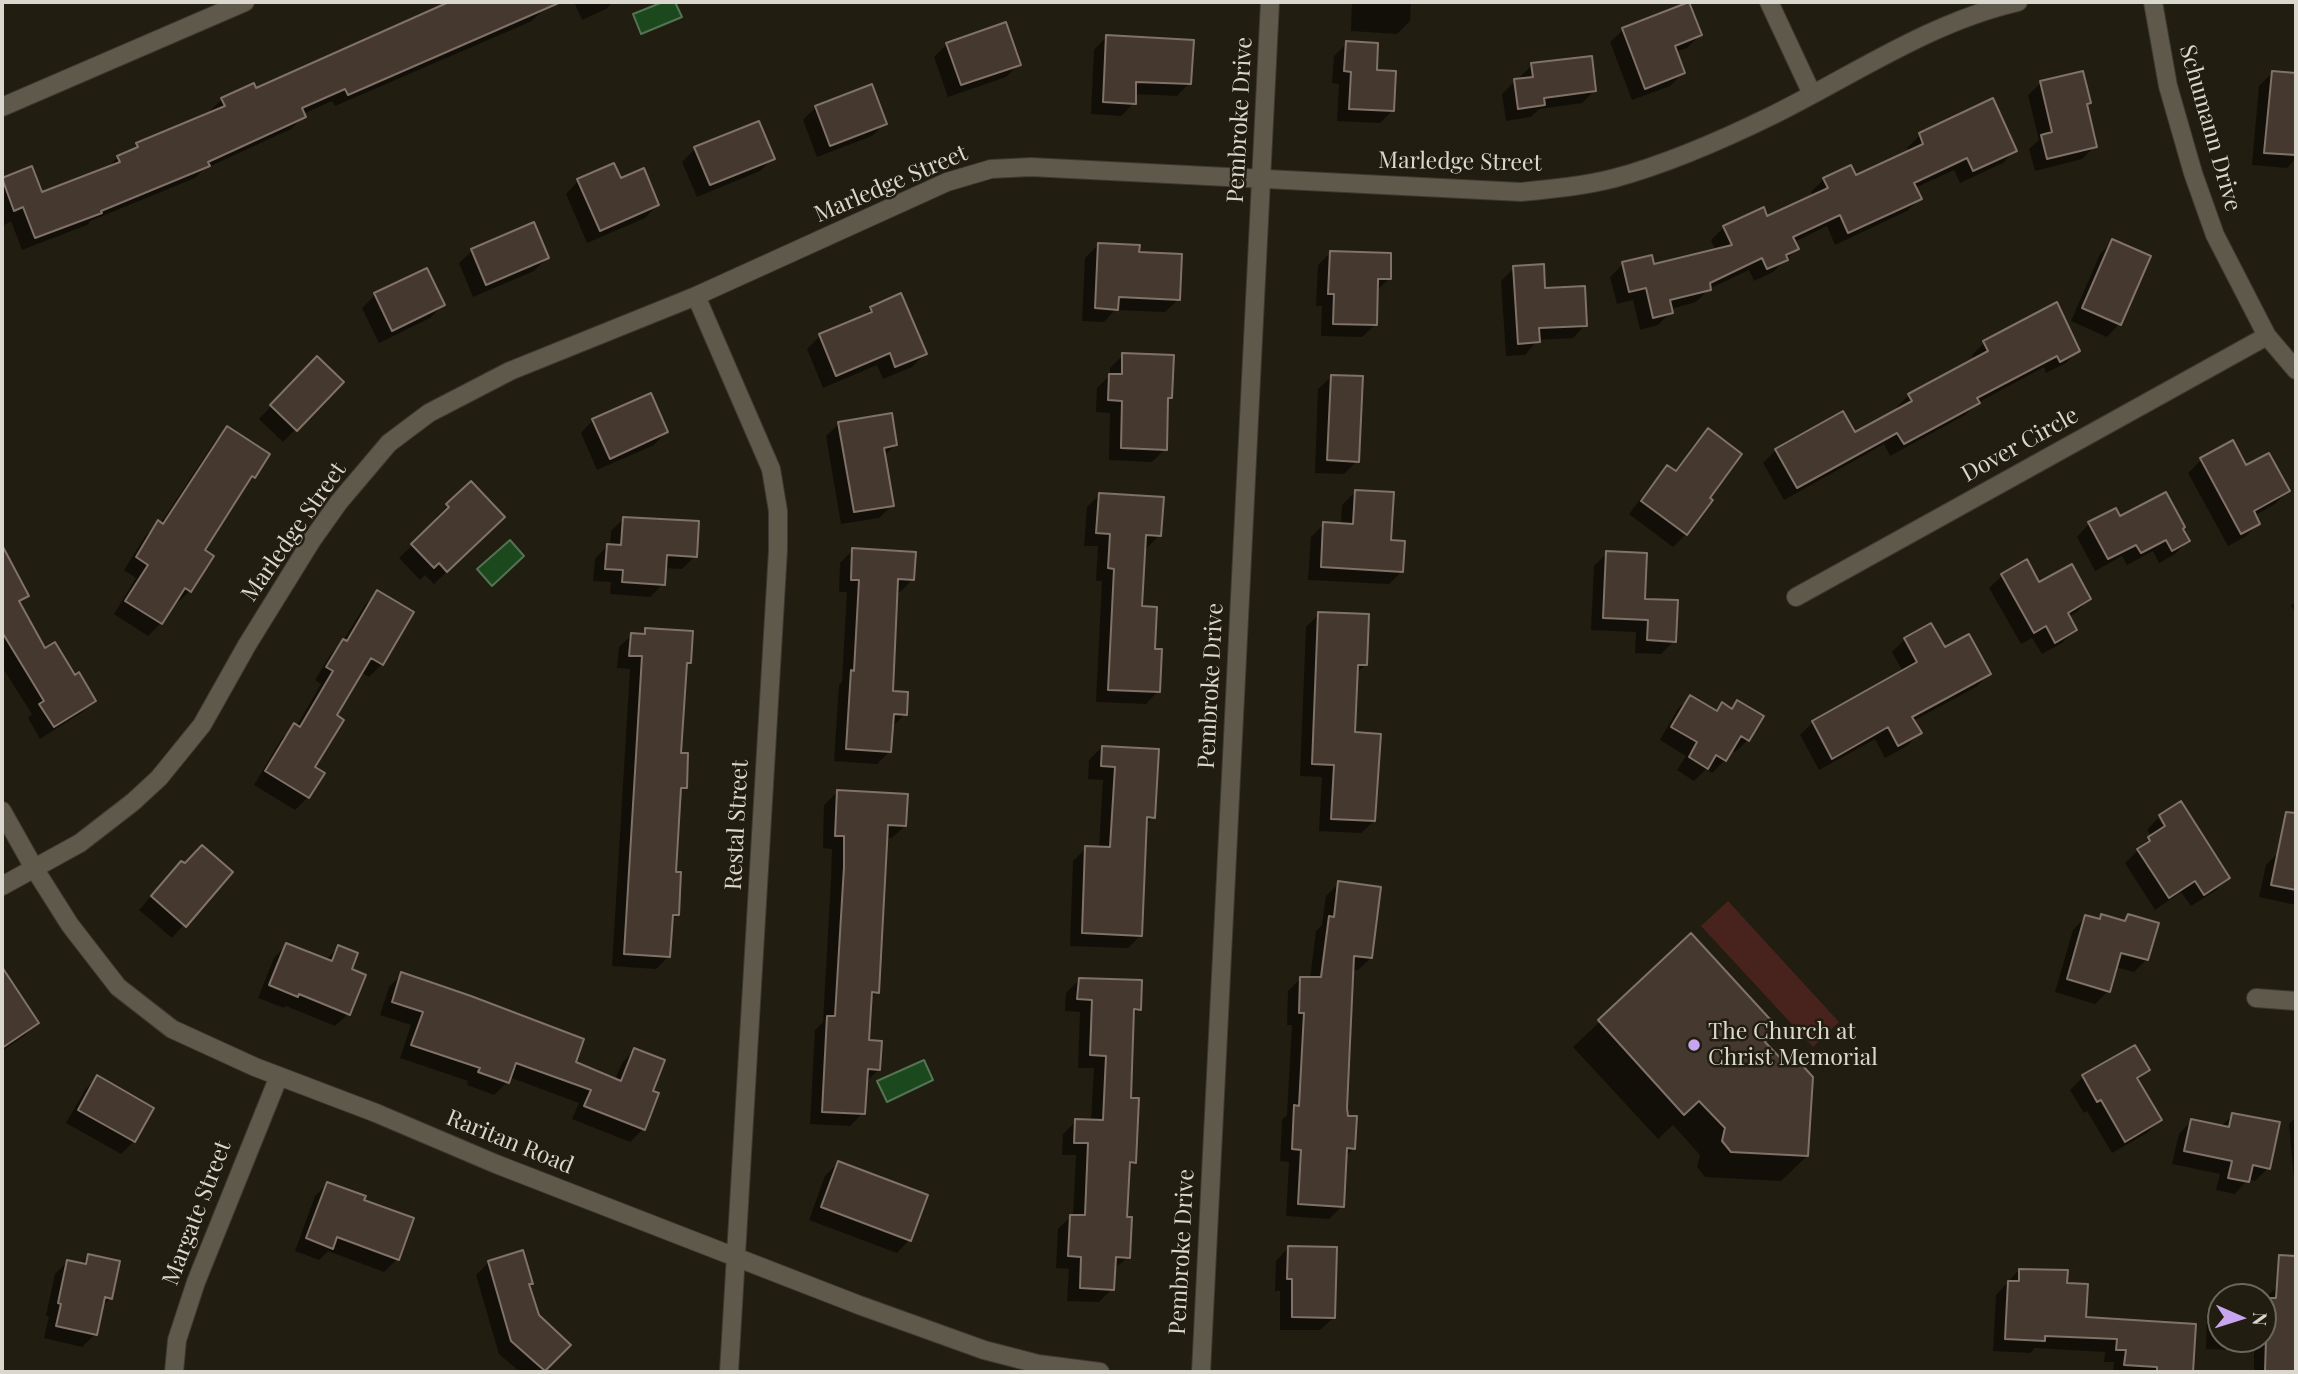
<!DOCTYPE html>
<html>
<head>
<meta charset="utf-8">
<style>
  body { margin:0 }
  #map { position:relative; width:2298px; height:1374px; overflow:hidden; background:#221d11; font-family:"Playfair Display",serif }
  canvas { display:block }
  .frame { position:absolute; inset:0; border:4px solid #dad7ce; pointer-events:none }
  .north { position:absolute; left:2207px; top:1283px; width:70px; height:70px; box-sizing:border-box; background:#221d11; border:2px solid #6c675d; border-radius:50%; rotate:93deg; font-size:19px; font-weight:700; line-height:28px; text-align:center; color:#dad7ce }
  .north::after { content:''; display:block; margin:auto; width:24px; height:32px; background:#c8a6ef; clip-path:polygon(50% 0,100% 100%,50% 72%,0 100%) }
</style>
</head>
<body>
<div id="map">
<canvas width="2298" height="1374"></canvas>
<div class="frame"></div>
<div class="north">N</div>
</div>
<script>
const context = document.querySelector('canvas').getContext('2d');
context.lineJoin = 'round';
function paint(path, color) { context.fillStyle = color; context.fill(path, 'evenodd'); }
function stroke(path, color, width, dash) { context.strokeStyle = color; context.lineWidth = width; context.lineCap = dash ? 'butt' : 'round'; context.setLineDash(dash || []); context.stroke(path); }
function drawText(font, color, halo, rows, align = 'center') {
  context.font = font + ' "Playfair Display",serif'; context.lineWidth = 5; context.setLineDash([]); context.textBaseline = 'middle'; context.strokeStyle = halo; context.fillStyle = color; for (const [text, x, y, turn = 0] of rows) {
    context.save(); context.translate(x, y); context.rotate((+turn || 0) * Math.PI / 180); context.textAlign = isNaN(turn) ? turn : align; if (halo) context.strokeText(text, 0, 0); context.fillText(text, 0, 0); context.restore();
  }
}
paint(new Path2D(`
  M1728,901L1839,1022L1813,1047L1701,926Z`), '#48231d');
const water = new Path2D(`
  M663,2H675L682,17L641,34L633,14Z
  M510,540L524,556L492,586L477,569Z
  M924,1060L933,1080L887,1102L877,1081Z`);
paint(water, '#1b481d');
stroke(water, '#547352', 2);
paint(new Path2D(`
  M447,2H542L545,8L532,21L335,106L332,101L303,114L304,116L291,129L204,169L195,178L90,221L87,225L22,250L11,221L3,226L2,179L31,168L41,194L106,169L118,157L129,153L137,145L210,114L209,112L222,99L255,90L436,10Z
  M574,2H613L606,9L582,20Z
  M1352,2H1411L1410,21L1397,34L1351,31Z
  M1623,30L1700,35L1687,48L1675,52L1683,73L1670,86L1632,100L1610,42Z
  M1106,37L1189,83L1177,96L1134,94V103L1121,116L1091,114L1094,50Z
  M1347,43L1376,72L1393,110L1380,123L1337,121L1339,84L1332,83L1334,56Z
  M947,44L1019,64L1006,77L948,97L934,57Z
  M1532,65L1595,90L1582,103L1539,109L1531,117L1506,121L1502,94L1515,81H1519V78Z
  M2272,73L2296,75V158L2287,168L2252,165L2259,86Z
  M2041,83L2089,102L2085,106L2095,146L2082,159L2035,171L2029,149L2039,140L2028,95Z
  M1993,101L2015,150L2003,163L1960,183L1954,170L1915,188L1920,199L1907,211L1835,245L1827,226L1794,242L1797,249L1773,272L1754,281L1749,270L1709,289L1696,302L1671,309V312L1658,325L1640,330L1633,300L1617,304L1610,277L1623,264L1652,266L1716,251L1711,240L1724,227L1766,218L1813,197L1811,192L1824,179L1855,177L1909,152L1907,148L1920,135Z
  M816,107L885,123L872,136L817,157L803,120Z
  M695,149L773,158L760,171L697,197L682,162Z
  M621,180L657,205L645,218L587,243L566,194L578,181Z
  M533,224L547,258L534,271L473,297L459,263L472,251Z
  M2113,241L2119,324L2107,337L2071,321L2100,254Z
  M1098,245L1178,300L1165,312L1115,310L1104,322L1082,321L1085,258Z
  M1331,252L1389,279L1376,291L1375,325L1362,337L1321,336L1322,306H1316L1318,265Z
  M1514,268L1543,290L1585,325L1573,338L1538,340L1525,355L1506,356L1501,281Z
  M375,295L443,305L430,318L379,343L362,308Z
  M871,308L925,354L912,367L883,379L877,365L823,388L807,349L820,336L860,319Z
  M1984,343L2078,350L2066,363L2046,373L2044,367L1979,402L1965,415L1890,456L1884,444L1784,500L1763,463L1776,450L1854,434L1897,410L1896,408L1909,395L1974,360L1972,355Z
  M1123,355L1170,397L1167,401L1165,449L1152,462L1109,460L1110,413L1096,412L1097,388L1110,375V368Z
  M317,358L342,382L283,442L259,419Z
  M1331,377L1357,461L1344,474L1315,473L1318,389Z
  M593,420L666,432L654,445L597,470L581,433Z
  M839,424L895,445L883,457L892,505L879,518L841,524L826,436Z
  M228,428L268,454L253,477L244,486L202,550L190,591L177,603L174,602L161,623L148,636L114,614L136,578L124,570L146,535L159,523L160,524L215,441Z
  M1708,430L1707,498L1686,534L1673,547L1629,514L1655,480L1667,467L1674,472L1695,443Z
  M2201,460L2246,467L2288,491L2275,504L2254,516L2258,524L2245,537L2228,546L2188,473Z
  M471,484L503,517L434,584L425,575L420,580L399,558L438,521L435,518Z
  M1355,492L1390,542L1402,571L1389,584L1308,580L1311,537L1324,524L1341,525L1342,505Z
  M1100,494L1159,536L1147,548H1144L1140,608L1153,651L1158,691L1146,704L1096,702L1102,581H1096L1098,546H1084L1087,507Z
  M624,518L695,556L682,569L664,568L663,584L650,597L610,594L611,582L593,581L595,559L607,546H610L611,531Z
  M2120,518L2181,529L2188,541L2175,554L2159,563L2153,551L2127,565L2122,556L2095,571L2077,537L2089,524Z
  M2,549L27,595L18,603L44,651L74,677L94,700L81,713L40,739L28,718L32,714L2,667Z
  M853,550L913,579L900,592H896L891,692L905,714L892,727L890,751L877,764L834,761L839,685L842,682L847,592H839L840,563Z
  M1607,553L1674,641L1661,654L1635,653L1636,632L1591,630L1594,566Z
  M2002,576L2089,599L2077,612L2068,617L2075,630L2062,643L2042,654L2032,638L2021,644L1989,588Z
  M377,592L412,612L382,664L369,677L360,672L335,716L313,768L308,797L295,810L254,785L282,738L295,726L296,727L321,684L315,680L331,654L343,641L365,605Z
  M2296,601V613L2291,606Z
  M1319,614L1365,665L1356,674L1353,734L1374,821L1361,833L1319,831L1322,777L1300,776L1306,627Z
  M646,630L690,662L685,667L679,755L685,787L679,793L674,874L677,915L671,921L669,956L656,969L612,966L630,669L617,668L619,647L632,635H641Z
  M1905,639L1944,650L1989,674L1976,687L1913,721L1919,733L1907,746L1885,758L1875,739L1819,770L1800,735L1813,722L1903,672L1892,652Z
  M1690,697L1715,712L1723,705L1731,709L1738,702L1748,740L1735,752L1731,750L1725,760L1712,773L1706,769L1694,781L1677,770L1686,756L1660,740L1677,710Z
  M1102,747L1153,817L1145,825L1141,935L1128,948L1070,946L1073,861L1086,848H1099L1103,780L1088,779L1089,760Z
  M837,792L905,826L892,838H885L877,992L870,999L867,1042L879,1069L865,1083L863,1113L850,1126L810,1124L815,1030L823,1022L831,881L832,849L823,848L824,805Z
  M2180,803L2228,878L2215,891L2191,906L2181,892L2155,910L2125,863L2152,837L2147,830L2158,818L2169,834L2162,817H2160Z
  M2296,848V905L2259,897L2266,865L2279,852L2290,854Z
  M230,872L172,938L139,910L169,876Z
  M1339,883L1371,958L1358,970H1352L1345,1108L1354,1148L1345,1157L1342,1206L1329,1219L1286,1216L1289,1162L1280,1161L1282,1120L1287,1115L1292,1025H1287L1288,991L1301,978L1310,979L1316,931L1322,925L1326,896Z
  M2101,916L2122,922L2128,916L2147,959L2134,972L2115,967L2108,991L2095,1004L2055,992L2073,930L2085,917L2097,920Z
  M1691,936L1763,1042L1807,1156L1781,1181L1705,1177L1697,1167L1700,1155L1673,1125L1658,1139L1573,1047Z
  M286,945L325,961L339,947L349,970L348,1014L335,1026L286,1006L284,1008L258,998L274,958Z
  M2,970L37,1023L24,1036L2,1051Z
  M402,974L573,1063L615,1080L622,1063L634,1050L650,1092L657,1094L643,1129L630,1142L572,1119L579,1103L509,1077L507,1082L494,1095L467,1085L468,1081L400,1058L411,1025L380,1015L389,987Z
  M1079,980L1139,1009L1132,1016L1129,1099L1134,1162L1128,1168L1125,1219L1128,1257L1113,1270L1112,1289L1099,1302L1067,1301L1069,1269L1056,1268L1058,1229L1071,1216H1073L1076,1155H1062L1063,1134L1076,1121H1091L1094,1068H1078L1080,1012L1065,1011L1066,993Z
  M2148,1070L2137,1081L2160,1120L2147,1133L2112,1153L2087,1111L2084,1113L2070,1090L2083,1077Z
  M97,1077L134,1141L121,1154L66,1123L85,1090Z
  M2233,1115L2268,1168L2255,1181L2248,1179L2235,1194L2216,1190L2220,1174L2172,1164L2179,1134L2191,1121L2220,1127Z
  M2296,1117V1179H2294L2289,1124Z
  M838,1163L909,1240L897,1253L809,1220L825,1176Z
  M327,1184L362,1201L397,1259L384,1272L328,1251L319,1260L295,1251L315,1196Z
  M1288,1248L1333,1318L1320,1330H1280V1291H1275L1276,1261Z
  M89,1256L111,1298L101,1307L95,1334L82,1347L44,1338L49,1316H46L55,1274L68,1261L80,1264Z
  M489,1262L531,1283L528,1286L537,1316L569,1345L542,1372H520L499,1354L476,1275Z
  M2019,1270L2066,1285L2085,1319L2194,1326L2191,1372H2113L2114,1362H2104L2105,1352L2035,1348L2030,1353L1993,1351L1996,1295Z
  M2278,1286H2296L2294,1350H2296V1372H2254V1351L2206,1349L2207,1311L2220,1298L2221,1339H2263V1300Z`), '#0007');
const building = new Path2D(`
  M449,2H561L348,95L345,89L302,108L306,117L208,162L210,166L101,211L102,213L35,238L23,207L14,211L2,178L32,166L42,192L120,162L117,156L138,147L136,143L225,106L221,98L254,83L256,88Z
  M1689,2L1702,35L1675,46L1685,73L1645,89L1622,28Z
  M1006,22L1021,65L961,85L946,43Z
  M1106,35L1194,40L1191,84L1136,82V104L1103,102Z
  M1346,41L1378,43L1377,70L1396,71L1394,111L1349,109L1351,72L1344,71Z
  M1592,56L1596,91L1544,98L1545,105L1518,109L1514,79L1533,77L1531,63Z
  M2083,71L2091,103L2087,104L2097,147L2047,159L2041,135L2052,132L2040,81Z
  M2272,71L2296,73V155L2264,153Z
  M872,84L887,124L830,146L815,106Z
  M1993,98L2017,151L1973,171L1967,158L1914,183L1922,199L1848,233L1840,215L1793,237L1799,249L1786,255L1788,260L1767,269L1762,258L1710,283L1711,290L1670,300L1673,313L1653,318L1646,288L1629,292L1622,262L1652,255L1654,264L1732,245L1723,226L1764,207L1767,216L1828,188L1823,178L1851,165L1856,175L1923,144L1919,133Z
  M759,121L775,159L710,185L694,147Z
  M614,163L621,178L644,168L659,205L600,231L577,179Z
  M534,222L549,258L486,285L471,249Z
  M2112,239L2151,256L2121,325L2082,308Z
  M1098,243L1140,245L1139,252L1182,254L1180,300L1119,297L1118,310L1095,308Z
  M1330,251L1391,253V279H1378L1377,325L1333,324L1334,294H1328Z
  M1544,264L1545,288L1585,286L1587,326L1539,328L1540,342L1518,344L1513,266Z
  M427,268L445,305L392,331L374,293Z
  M901,293L927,354L895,367L890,353L836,376L819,334L872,312L870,307Z
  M2057,302L2080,351L2060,362L2057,356L1977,398L1980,403L1904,444L1897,433L1797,488L1775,449L1843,411L1855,432L1912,401L1908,394L1988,351L1983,341Z
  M1122,353L1174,355L1172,398H1168L1167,450L1121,448L1122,401L1108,400L1109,374H1122Z
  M317,356L344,382L297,431L270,405Z
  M1331,375L1363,376L1359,462L1327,460Z
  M651,393L668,432L610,459L592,419Z
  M892,413L897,445L884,448L894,506L854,512L838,422Z
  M227,426L270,454L255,478L252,476L205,550L214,556L191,592L185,588L162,624L125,601L148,565L136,557L158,520L163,524Z
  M1708,428L1742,454L1710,498L1713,500L1687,535L1641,501L1667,465L1676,471Z
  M2233,440L2246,465L2269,453L2290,491L2254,511L2260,524L2241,534L2200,458Z
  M471,481L505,517L447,572L439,563L434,568L411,544L449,507L446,504Z
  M1355,490L1394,492L1391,540L1405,541L1403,572L1321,567L1323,522L1353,524Z
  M2166,492L2185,527L2183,529L2190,541L2172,551L2166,540L2141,553L2136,545L2108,559L2088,522L2116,508L2120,516Z
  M1099,493L1164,497L1161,536L1146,535L1142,606L1157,607L1155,649H1162L1160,692L1108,690L1114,569L1108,568L1110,534L1096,533Z
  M623,517L699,521L697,557L667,555L665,585L622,582L623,570L605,569L607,544L621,545Z
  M2,545L29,596L19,601L45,648L55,642L75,675L79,672L96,701L54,727L39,704L44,701L2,632Z
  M852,548L916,552L914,580L898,579L893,691L908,692L907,715L894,714L891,752L846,749L851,670L854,671L859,580H851Z
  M1606,551L1647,553L1645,599L1678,600L1676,642L1647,640L1648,620L1603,618Z
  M2027,559L2039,582L2072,564L2091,599L2068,613L2077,630L2055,643L2046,626L2034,633L2001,574Z
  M377,590L414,612L383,665L371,658L337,715L344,720L315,767L325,773L309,798L265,771L294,723L300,727L333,671L326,667L343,639L347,641Z
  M1318,612L1369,614L1367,665H1358L1355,732L1381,734L1375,821L1331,819L1334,765L1312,764Z
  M1931,623L1945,647L1969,634L1991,674L1912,717L1922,733L1898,746L1888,727L1832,759L1812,721L1917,662L1904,638Z
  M645,628L693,631L691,663H687L681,753H688L687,788H681L676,872H681L679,915H673L670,957L624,954L642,656H629L631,633L645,634Z
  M1690,695L1717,711L1722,702L1732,709L1737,700L1764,716L1749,741L1741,736L1726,761L1716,755L1708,769L1689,757L1697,742L1671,727Z
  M1102,746L1159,749L1155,818L1147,817L1142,936L1082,933L1085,846L1110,847L1115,767L1101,766Z
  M837,790L908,794L906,826L888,825L879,993L872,992L869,1040L882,1041L880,1070L868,1069L865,1114L822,1112L827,1016H835L844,867V836H835Z
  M2181,801L2230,878L2204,895L2195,881L2169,898L2137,849L2150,841L2148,837L2165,826L2159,815Z
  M2286,812L2296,813V890L2271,885Z
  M202,845L233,872L186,927L151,896L181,861L185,863Z
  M1338,881L1381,887L1372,958L1354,956L1347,1108L1348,1116H1357L1355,1149L1347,1148L1344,1207L1298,1204L1301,1150L1292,1149L1294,1105L1299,1106L1304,1013H1299L1300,977H1321L1329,916L1334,917Z
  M2101,914L2125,921L2128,914L2159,923L2148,960L2121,953L2110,992L2067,979L2085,915L2100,919Z
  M1691,933L1779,1029L1765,1042L1787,1065H1802L1813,1077L1808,1156L1731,1152L1722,1141L1725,1128L1699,1101L1684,1115L1598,1020Z
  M286,943L332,961L338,945L358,953L352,969L366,975L350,1015L299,994L298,997L269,985Z
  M2,967L39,1023L2,1048Z
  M401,972L471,996L584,1039L576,1062L621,1081L634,1048L665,1060L653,1091L659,1093L645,1130L584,1106L591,1090L516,1063L509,1083L478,1072L480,1068L411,1045L423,1012L392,1002Z
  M1079,978L1142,980L1141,1010L1134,1009L1131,1098H1139L1136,1163L1130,1162L1127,1217H1132L1130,1258L1116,1257L1114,1290L1080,1288L1081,1257L1068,1256L1070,1215H1085L1088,1143H1074L1075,1119L1103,1120L1106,1056L1090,1055L1092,1000L1077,999Z
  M2135,1045L2150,1070L2137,1078L2162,1120L2125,1142L2101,1100L2097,1102L2082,1075Z
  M97,1075L154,1108L135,1142L78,1110Z
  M2232,1113L2280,1122L2270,1169L2253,1165L2249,1182L2228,1178L2232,1161L2184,1151L2191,1119L2229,1127Z
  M838,1161L928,1195L911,1241L821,1207Z
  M327,1182L366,1196L364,1200L414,1218L399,1260L337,1237L333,1249L306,1238Z
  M1288,1246L1337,1247L1335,1318L1292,1317V1279H1287Z
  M523,1250L533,1284H529L539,1315L571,1345L545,1371L511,1341L488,1261Z
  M88,1254L120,1261L112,1299L105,1297L97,1335L56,1326L61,1304L58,1303L67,1260L86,1264Z
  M2279,1255L2296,1256V1372H2265L2266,1339H2263V1298H2276Z
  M2019,1269L2068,1270L2067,1283L2088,1284L2086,1317L2196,1324L2193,1372H2157V1367L2124,1365L2126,1350H2116L2117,1339L2045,1336V1341L2005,1339L2008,1281H2019Z`);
paint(building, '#45382f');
stroke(building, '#807268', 2);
const minor = new Path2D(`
  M1769,2L1812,94
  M2153,2L2168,86L2193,173L2215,235L2267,336L2296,370
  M2,107L245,2
  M696,296L771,469L778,511V550L729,1372
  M1796,597L2267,336
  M2,811L34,868L70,925L118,987L172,1029L255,1067L376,1113L496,1164L859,1305L984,1350L1038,1364L1100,1372
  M2,886L80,843L133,802L159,778L202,725L247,645L312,540L339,502L389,443L429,413L510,371L696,296L947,182L991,169L1031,167L1521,192C1552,189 1584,186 1615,178C1667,164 1724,139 1773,115C1852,76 1930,22 2018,2
  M2256,998L2296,1001
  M174,1372L177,1340L196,1282L279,1076
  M1201,1372L1270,2`);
stroke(minor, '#3d3932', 20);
stroke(minor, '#5f594b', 18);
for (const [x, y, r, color] of [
  [1694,1045,7,"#c8a6ef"]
]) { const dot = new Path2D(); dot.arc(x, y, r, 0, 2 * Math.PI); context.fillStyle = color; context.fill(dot); stroke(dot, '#221d11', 2.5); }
drawText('23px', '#dad7ce', '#221d11', [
  ["Pembroke Drive",1240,120,-87],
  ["Schumann Drive",2210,128,74],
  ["Marledge Street",1460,162,1],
  ["Marledge Street",891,184,-23],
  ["Dover Circle",2020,445,-29],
  ["Marledge Street",294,532,-55],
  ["Pembroke Drive",1211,686,-87],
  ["Restal Street",737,825,-87],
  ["Raritan Road",510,1142,22],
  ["Margate Street",197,1213,-69],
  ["Pembroke Drive",1182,1252,-87]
]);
drawText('23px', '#dad7ce', '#221d11', [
  ["The Church at",1708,1032],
  ["Christ Memorial",1708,1058]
], 'left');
</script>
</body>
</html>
